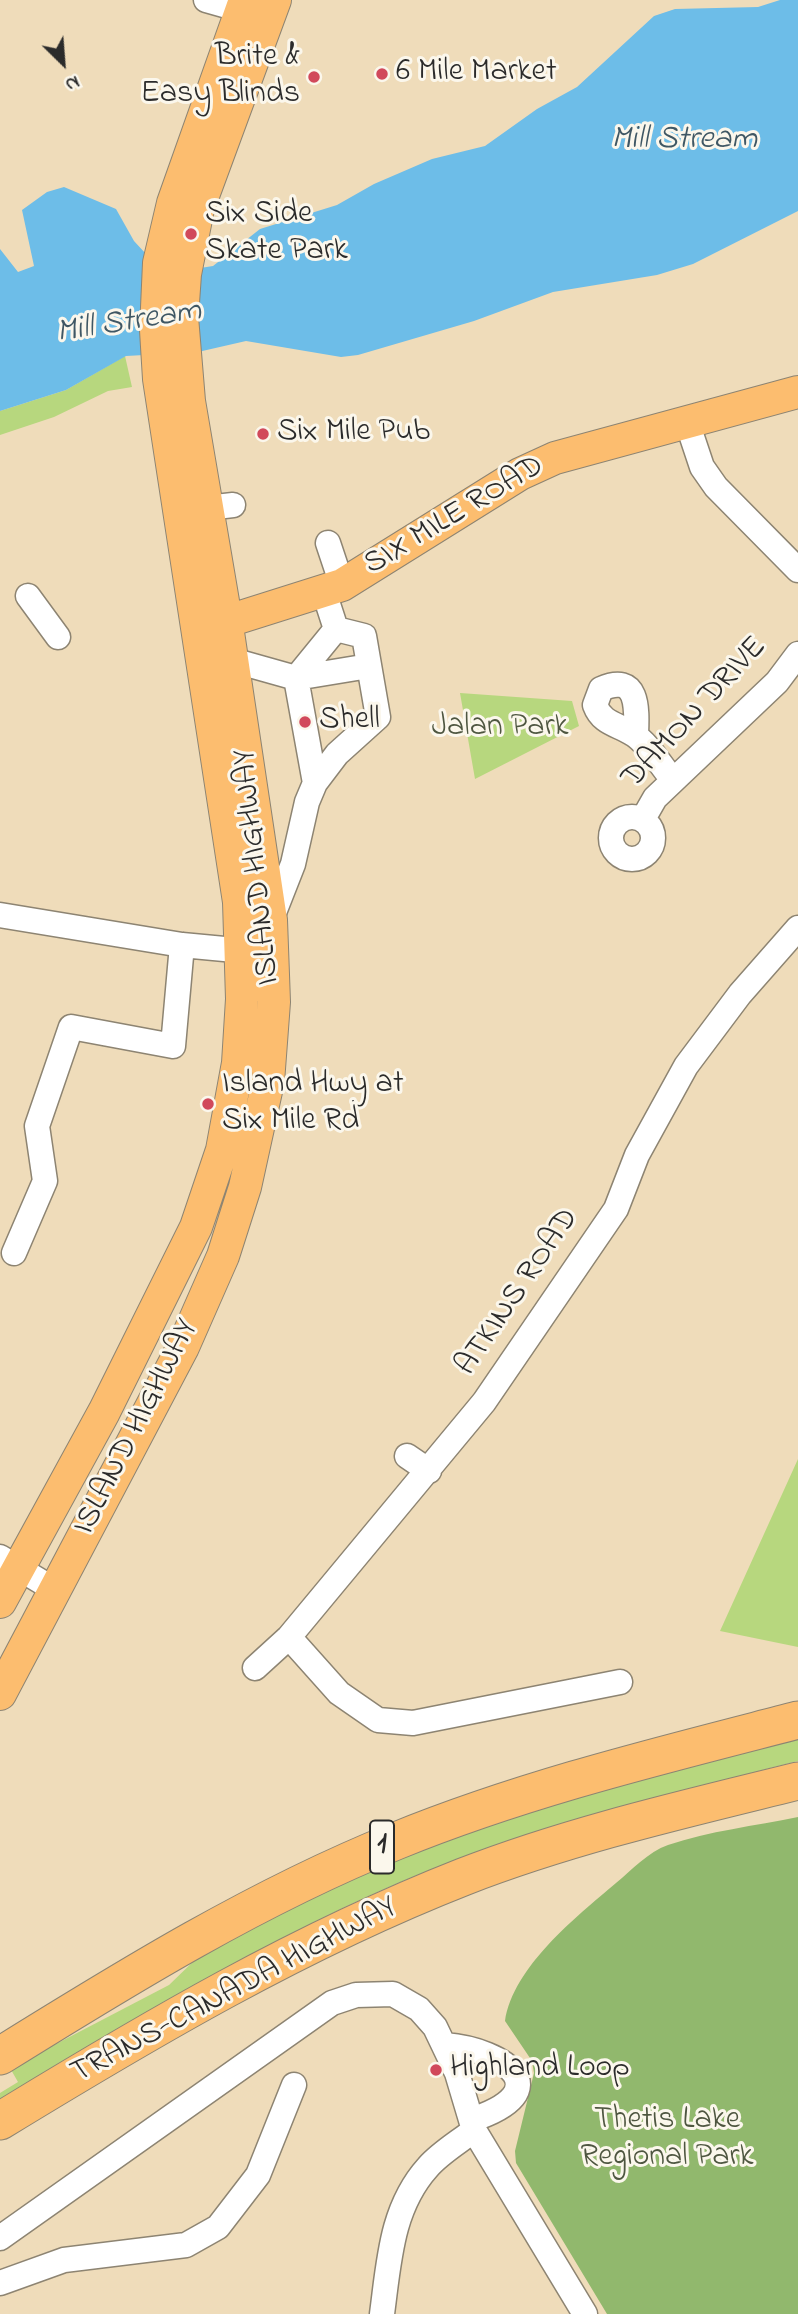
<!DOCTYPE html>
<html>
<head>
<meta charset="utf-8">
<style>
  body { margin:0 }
  #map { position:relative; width:798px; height:2314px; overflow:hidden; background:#efdcba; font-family:"Indie Flower",sans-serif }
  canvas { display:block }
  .north { position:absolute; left:28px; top:28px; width:70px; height:70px; -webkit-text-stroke:5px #fbf7ec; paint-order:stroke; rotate:155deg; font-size:19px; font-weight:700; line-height:28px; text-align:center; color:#2b2b2b }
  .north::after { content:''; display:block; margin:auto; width:24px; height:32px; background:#2b2b2b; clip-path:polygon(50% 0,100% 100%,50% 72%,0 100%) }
</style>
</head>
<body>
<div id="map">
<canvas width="798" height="2314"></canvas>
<div class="north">N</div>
</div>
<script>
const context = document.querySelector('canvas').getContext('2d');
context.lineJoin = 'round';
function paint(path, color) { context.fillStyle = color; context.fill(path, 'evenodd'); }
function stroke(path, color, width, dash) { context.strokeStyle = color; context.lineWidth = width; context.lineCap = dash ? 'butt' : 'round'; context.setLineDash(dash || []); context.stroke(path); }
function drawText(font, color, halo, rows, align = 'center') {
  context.font = font + ' "Indie Flower",sans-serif'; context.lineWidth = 6; context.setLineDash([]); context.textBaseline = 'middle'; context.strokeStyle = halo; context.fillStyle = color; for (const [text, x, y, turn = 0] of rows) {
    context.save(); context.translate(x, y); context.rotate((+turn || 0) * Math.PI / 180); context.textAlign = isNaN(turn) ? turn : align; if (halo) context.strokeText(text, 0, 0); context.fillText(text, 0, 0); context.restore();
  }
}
paint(new Path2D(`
  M125,356L132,387L108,391L54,417L0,435V411L66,390Z
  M460,693L572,701L579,726L475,779Z
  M798,1459V1647L720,1631Z
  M798,1735V1761C665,1795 530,1828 403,1881C261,1941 132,2025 0,2104V2093L18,2082L10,2068L169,1985L200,1955L276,1912L495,1818Z`), '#b7d77e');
paint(new Path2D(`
  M798,1817V2314H607L516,2163L515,2151L534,2073L532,2061L505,2021C513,1967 576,1917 616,1883C632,1870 648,1852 668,1845C709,1831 755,1826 798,1817Z`), '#91b86d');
paint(new Path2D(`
  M780,0H798V211L693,264L657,275L553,292L474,321L358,355L341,357L246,341L198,352L126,356L66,390L0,411V249L18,272L34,266L22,210L47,192L64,187L116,209L134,241L146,254L194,269L213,266L260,229L337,205L374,184L432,159L485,146L537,109L577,87L654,16L675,9L758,7Z`), '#6dbde8');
const minor = new Path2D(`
  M206,0L259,15
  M687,422L702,467L716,487L798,570
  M207,508L233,505
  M328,543L342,585
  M324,592L336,629
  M28,596L58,637
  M232,660L296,678L315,783
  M296,678L369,666
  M296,678L336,629
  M636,735C637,709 639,672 601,689L595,705C602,724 618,724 633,734C648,743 661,766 673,780
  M611 838a21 21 0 1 1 42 0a21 21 0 1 1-42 0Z
  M643,819L655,798L777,682L798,654
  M0,915L182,945L256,952
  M271,920L293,864L307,802L315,783L337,754L378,717L364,636L336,629
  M14,1253L45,1181L37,1126L71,1027L173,1046L182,945
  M407,1456L429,1471
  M0,1557L55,1590
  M289,1637L339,1693L378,1720L413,1723L620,1682
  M255,1668L289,1637L484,1402L616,1209L637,1155L686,1066L740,994L798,928
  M445,2045C506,2050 560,2091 471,2120
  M0,2238L332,2003L356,1995L393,1994L419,2009L435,2027L457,2073L474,2130L585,2314
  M0,2283L64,2260L186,2245L218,2227L258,2175L294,2085
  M382,2314C389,2262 391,2208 428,2167C440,2153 459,2142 474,2130`);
const major = new Path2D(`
  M209,627L342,585L520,474L555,458L798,392
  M0,1602L104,1412L196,1227L222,1150L238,1063L242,999L239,902L159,379L156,330L159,263L173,203L245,0
  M0,1694L183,1347L223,1256L245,1187L268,1082L274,1002L271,920L226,619L189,401L182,317L185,274L198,209L275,0`);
const highway = new Path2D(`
  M0,2056C127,1977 257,1897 396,1841C526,1788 663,1755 798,1720
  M0,2121C149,2030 300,1941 463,1877C571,1835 685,1809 798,1781`);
stroke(minor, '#8d8472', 27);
stroke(major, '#8d8472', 34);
stroke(highway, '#8d8472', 39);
stroke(minor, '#fff', 24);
stroke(major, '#fcbd6f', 32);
stroke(highway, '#fcbd6f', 37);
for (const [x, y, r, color] of [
  [382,74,7,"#d1495b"],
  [314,77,7,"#d1495b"],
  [191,234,7,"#d1495b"],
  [263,434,7,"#d1495b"],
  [305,722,7,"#d1495b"],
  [208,1104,7,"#d1495b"],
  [436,2070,7,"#d1495b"]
]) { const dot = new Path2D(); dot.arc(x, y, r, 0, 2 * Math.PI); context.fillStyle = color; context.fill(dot); stroke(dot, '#fbf7ec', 2.5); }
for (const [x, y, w] of [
  [382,1847,24]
]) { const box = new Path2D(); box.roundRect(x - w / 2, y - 26.5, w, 53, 5); context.fillStyle = '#fbf7ec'; context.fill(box); stroke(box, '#2b2b2b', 2); }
drawText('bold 30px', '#2b2b2b', null, [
  ["1",382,1847]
]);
drawText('32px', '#2b2b2b', '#fbf7ec', [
  ["Brite &",300,59,"right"],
  ["Easy Blinds",300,96,"right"],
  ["6 Mile Market",396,74],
  ["Six Side",205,216],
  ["Skate Park",205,253],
  ["Six Mile Pub",277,434],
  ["Shell",319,722],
  ["Island Hwy at",222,1086],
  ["Six Mile Rd",222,1123],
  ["Highland Loop",450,2070]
], 'left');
drawText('32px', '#2b2b2b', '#fbf7ec', [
  ["SIX MILE ROAD",455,517,-31],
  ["DAMON DRIVE",696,714,-47],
  ["ISLAND HIGHWAY",259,867,-96],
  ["ATKINS ROAD",519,1293,-56],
  ["ISLAND HIGHWAY",138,1428,-63],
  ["TRANS-CANADA HIGHWAY",235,1992,-28]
]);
drawText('32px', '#4e5640', '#fbf7ec', [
  ["Jalan Park",500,729],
  ["Thetis Lake",667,2122],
  ["Regional Park",667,2159]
]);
drawText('italic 33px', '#3f5764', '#fbf7ec', [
  ["Mill Stream",684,142],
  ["Mill Stream",129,324,-9]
]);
</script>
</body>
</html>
